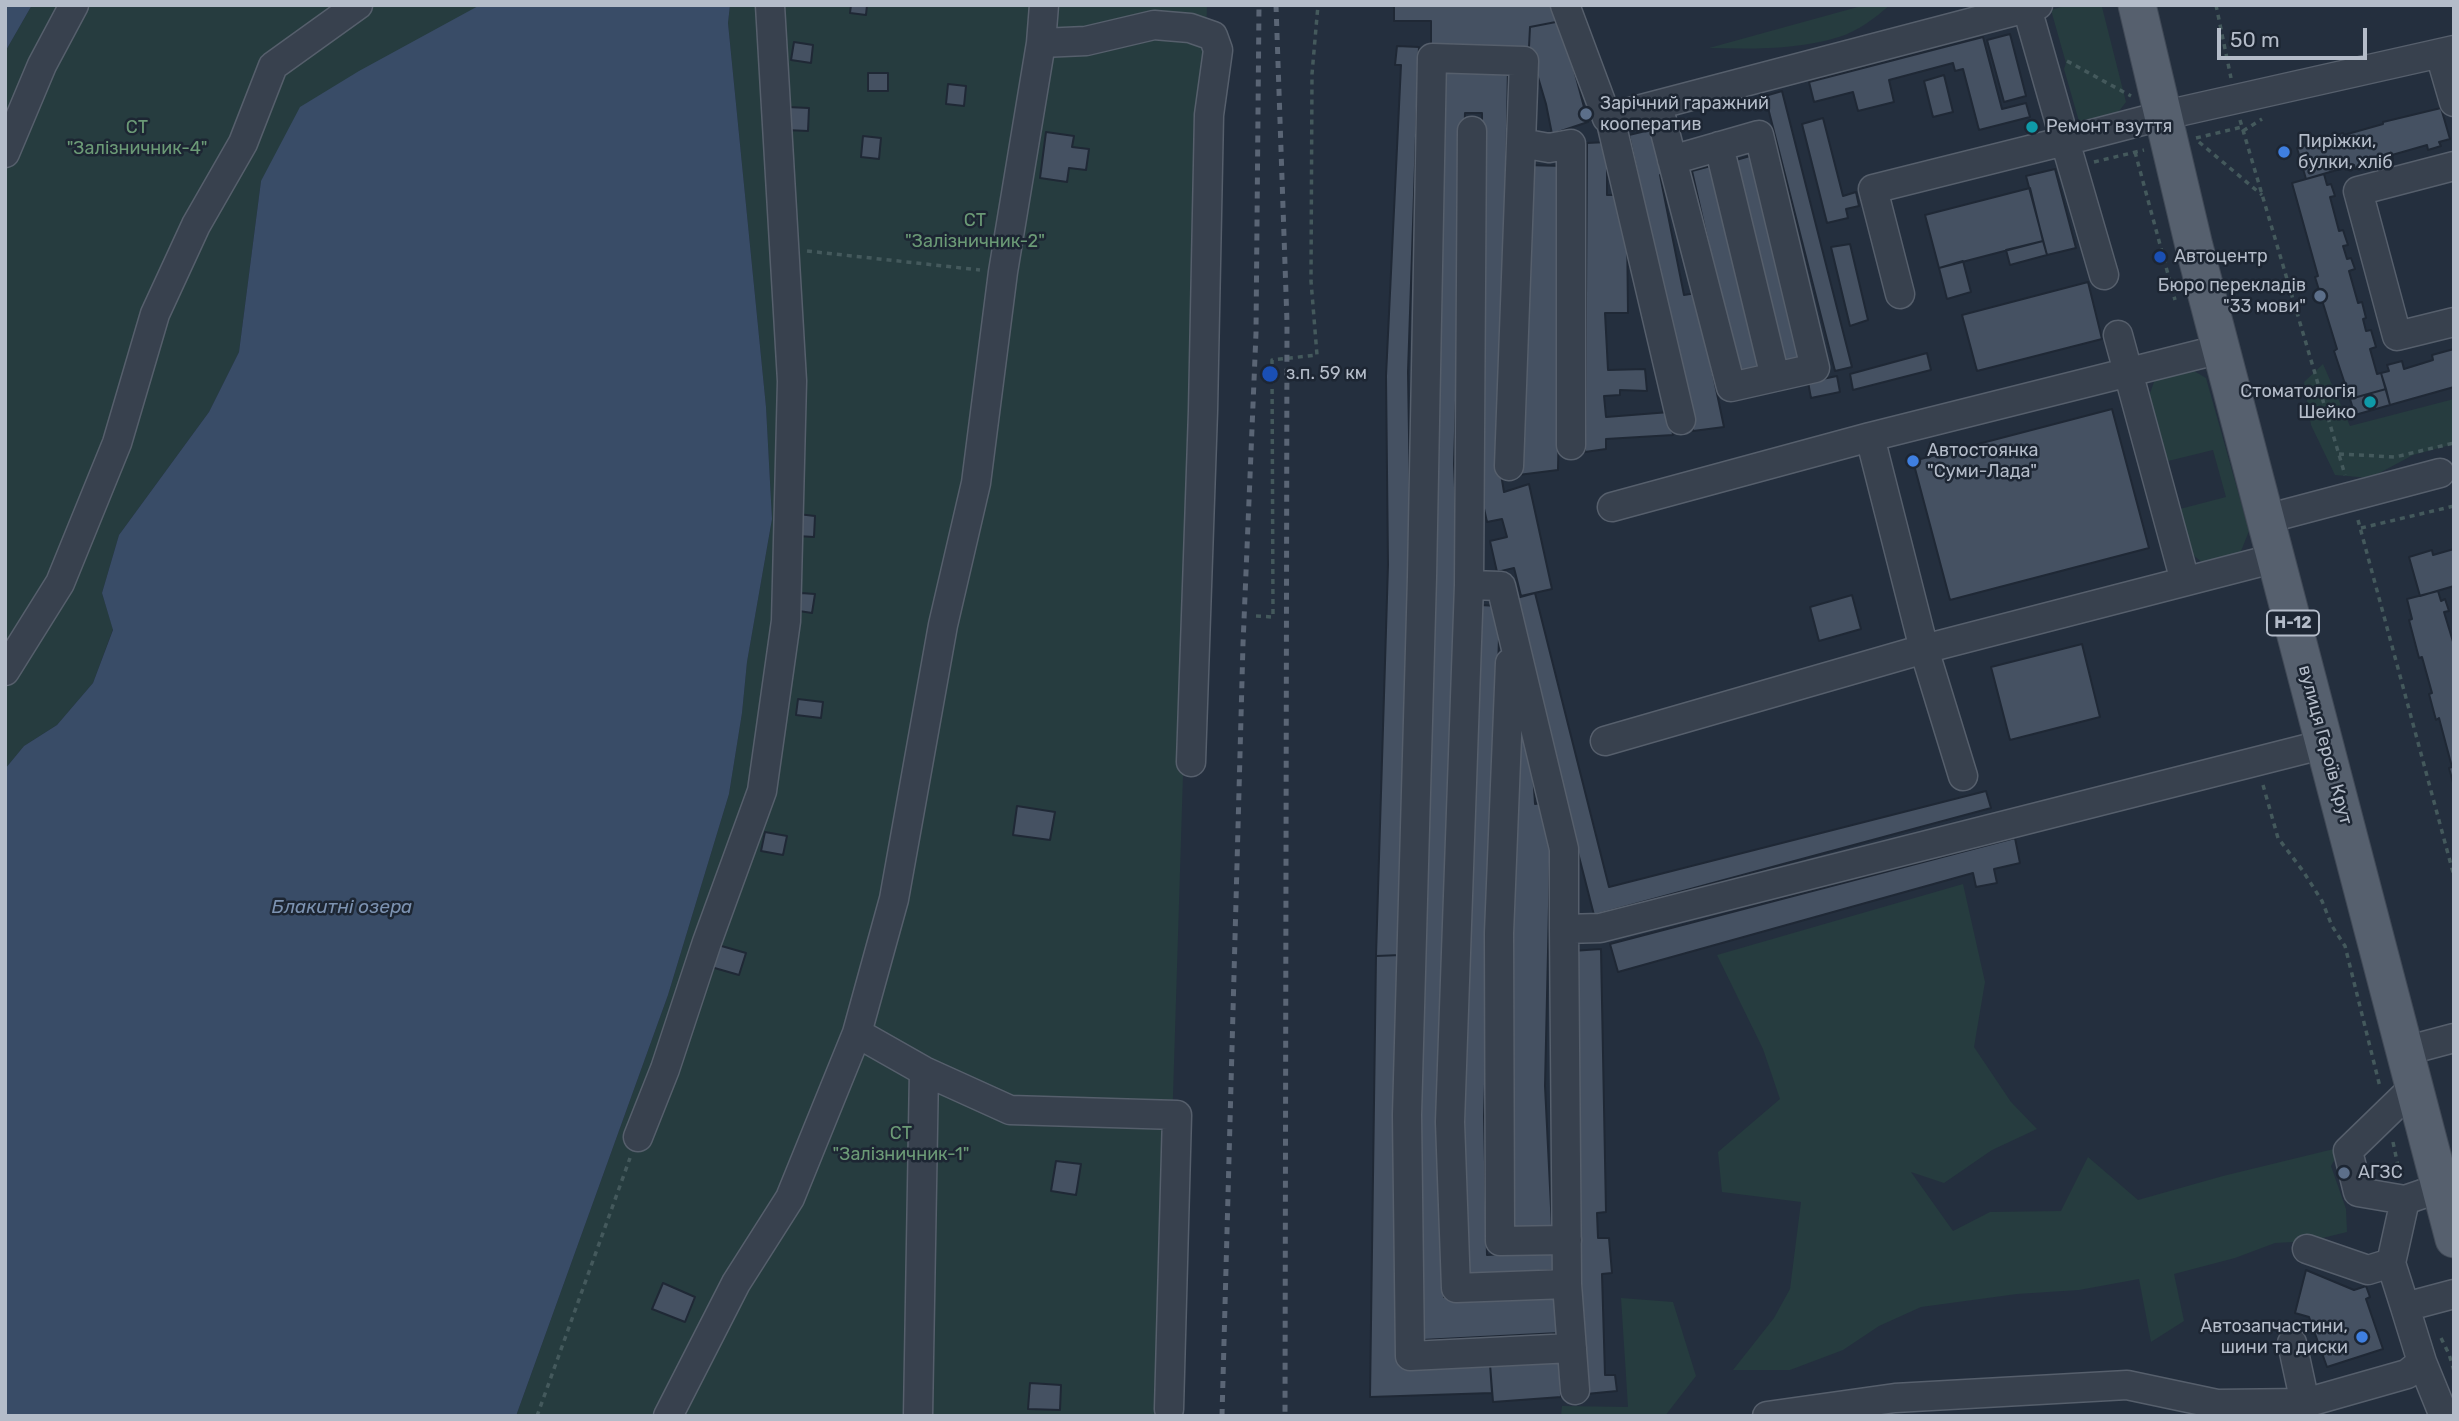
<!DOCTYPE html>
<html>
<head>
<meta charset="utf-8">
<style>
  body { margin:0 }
  #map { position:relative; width:2459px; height:1421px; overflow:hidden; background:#242f3e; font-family:Rubik,sans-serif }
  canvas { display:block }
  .frame { position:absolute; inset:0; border:7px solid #b4bcc9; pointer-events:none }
  .scale { position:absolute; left:2217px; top:28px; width:150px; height:32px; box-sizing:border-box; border:4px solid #b4bcc9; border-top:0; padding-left:9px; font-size:21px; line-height:24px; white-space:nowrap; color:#b4bcc9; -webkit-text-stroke:5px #1d2633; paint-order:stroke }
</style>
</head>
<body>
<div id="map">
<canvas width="2459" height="1421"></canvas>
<div class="frame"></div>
<div class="scale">50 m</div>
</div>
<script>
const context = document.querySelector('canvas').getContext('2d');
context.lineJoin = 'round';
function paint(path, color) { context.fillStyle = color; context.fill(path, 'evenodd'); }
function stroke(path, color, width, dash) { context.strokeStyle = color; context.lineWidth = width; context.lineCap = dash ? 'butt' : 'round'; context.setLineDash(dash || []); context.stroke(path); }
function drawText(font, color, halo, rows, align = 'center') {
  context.font = font + ' Rubik,sans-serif'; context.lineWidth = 5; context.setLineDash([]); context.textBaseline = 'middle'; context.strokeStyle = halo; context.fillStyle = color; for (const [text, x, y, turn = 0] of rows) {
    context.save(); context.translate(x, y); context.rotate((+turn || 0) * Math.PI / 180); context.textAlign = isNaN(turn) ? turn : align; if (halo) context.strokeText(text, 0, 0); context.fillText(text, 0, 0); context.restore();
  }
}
paint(new Path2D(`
  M32,5H480L454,21L261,181L239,352L209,412L119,535L102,593L113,629L93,683L57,725L24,746L5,769V52Z
  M730,5H1207L1163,1416H516L668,995L729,794L742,713L747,662L772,519L766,407L728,23Z
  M1865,5H1890C1875,18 1858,31 1839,37C1798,50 1751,49 1709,48Z
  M2068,5L2102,7L2126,102L2116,115L2080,125L2064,69L2066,63L2051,10Z
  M2323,364L2350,426L2454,399V444L2413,455L2370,478L2335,475L2311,425L2304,382Z
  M2187,367L2206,378L2249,531L2241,551L2224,562L2203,563L2187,550L2176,510L2226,497L2213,450L2164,462L2148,399L2155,379Z
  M1963,884L1985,982L1974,1047L2011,1102L2037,1129L1992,1150L1944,1183L1911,1172L1953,1231L1990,1212L2061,1211L2088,1157L2138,1200L2223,1176L2342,1147L2331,1166L2346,1209L2347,1232L2310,1241L2275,1243L2235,1258L2174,1274L2184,1321L2151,1342L2139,1279L2079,1290L2017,1294L1921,1307L1879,1326L1843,1350L1790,1370H1733L1774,1318L1790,1289L1801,1202L1722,1192L1718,1152L1780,1099L1763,1049L1717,955Z
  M1621,1298L1673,1302L1696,1376L1665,1416H1561L1562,1406L1628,1407Z`), '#263c3f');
paint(new Path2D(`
  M5,5H32L5,52Z
  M480,5H730L728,23L766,407L772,519L747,662L742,713L729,794L668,995L516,1416H5V769L24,746L57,725L93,683L113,630L102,593L119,535L209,412L239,352L261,181L300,107L359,71Z`), '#394c67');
const building = new Path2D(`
  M851,5H867L866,15L850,13Z
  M1394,5L1557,6L1561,21L1530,27L1529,47H1431V21H1394Z
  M1561,21L1588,122L1552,134L1546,104L1529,47L1530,27Z
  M2010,34L2026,96L2004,102L1987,40Z
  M1983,37L2002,109L2026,103L2030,117L1979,130L1963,69L1955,71L1953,63L1889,80L1894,102L1858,111L1853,92L1814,102L1809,82Z
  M794,42L813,45L811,63L791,60Z
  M1397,46L1419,47L1408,372L1411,559L1401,955L1376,956L1388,565L1386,376L1401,65H1395Z
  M1443,66L1508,67L1501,474L1504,492L1529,484L1552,589L1521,596L1514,568L1497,572L1490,541L1507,537L1502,519L1487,522L1481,495L1482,113H1465L1454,464L1458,557L1441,1117L1444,1297L1557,1294L1559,1333L1422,1340L1419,1117Z
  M868,73H888V91H868Z
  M1944,75L1953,112L1933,117L1924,81Z
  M948,84L966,86L964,106L946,104Z
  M1782,91L1852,367L1835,371L1765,96Z
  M787,107L809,108L808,131L786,130Z
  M2441,108L2450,139L2439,142L2441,146L2428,150L2427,145L2392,155L2393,159L2382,162L2381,158L2365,162L2366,166L2355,169L2354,165L2306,179L2297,148L2343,133L2344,135L2383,124V122Z
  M1823,118L1843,196L1856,192L1859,206L1846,209L1848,218L1827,223L1802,124Z
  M1658,128L1670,175H1660L1684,295L1696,293L1724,427L1693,431L1629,135Z
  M1046,132L1074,136L1072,147L1089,149L1086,170L1069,168L1067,182L1040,178Z
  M863,136L881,138L879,159L861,157Z
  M1607,142V195H1620L1627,225L1628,313H1605L1608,370L1645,369L1647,391L1620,390V395L1604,396L1606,417L1670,412L1673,435L1606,439V449L1585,452L1587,143Z
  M1757,154L1807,360L1778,367L1729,162Z
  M1718,164L1765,367L1738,375L1692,171Z
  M1526,165L1564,166L1558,470L1518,475Z
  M2055,169L2076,248L2047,255L2026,176Z
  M2324,174L2327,185L2331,184L2335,196L2330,197L2339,231L2343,230L2348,245L2343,246L2347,259L2351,258L2355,269L2349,271L2358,303L2362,302L2366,318L2363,319L2366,331L2371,330L2376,347L2370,349L2377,374L2381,373L2386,389L2350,399L2334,351L2337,349L2315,277L2318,276L2292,183Z
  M2030,188L2043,241L1939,268L1925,215Z
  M2043,241L2047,255L2010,265L2006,250Z
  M1850,244L1868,320L1850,326L1831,247Z
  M1963,261L1971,292L1947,299L1939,268Z
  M2088,282L2102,339L1977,371L1962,315Z
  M2454,349V387L2390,405L2381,373L2389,371L2387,365L2402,361L2404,369L2433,360L2432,355Z
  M1927,353L1931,370L1853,390L1850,374Z
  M1837,376L1840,392L1811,398L1808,382Z
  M2386,389L2390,405L2355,415L2350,399Z
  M2112,409L2149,548L1950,600L1913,461Z
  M798,514L815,516L814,537L797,536Z
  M2454,549V586L2420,596L2409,557L2432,550L2433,555Z
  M2438,591L2441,601L2445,599L2449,611L2444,612L2454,645V786L2449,768L2452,767L2439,718L2436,720L2429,694L2432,693L2422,657L2419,658L2409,620L2412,619L2407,599Z
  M801,593L815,594L812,613L799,611Z
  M1535,593L1609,887L1986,791L1991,808L1594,915L1513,599Z
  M1852,595L1861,629L1819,641L1810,607Z
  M1479,605L1500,606L1484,1116L1487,1255L1555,1251L1556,1270L1468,1275L1459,1121Z
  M2082,644L2100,717L2010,740L1991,667Z
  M798,699L823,702L821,718L796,715Z
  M1516,737L1531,738L1535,804L1542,803L1551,817L1545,1086L1552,1228L1512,1230L1507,1089Z
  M1017,806L1055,812L1050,840L1013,835Z
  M765,832L787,836L783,855L761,851Z
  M2015,838L2020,863L1994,869L1997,883L1976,887L1973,873L1618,972L1610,944Z
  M718,945L746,953L739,975L711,967Z
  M1601,949L1606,1212L1597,1213L1598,1238H1609L1612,1273L1602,1274L1605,1375H1615L1617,1391L1586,1394L1572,1085V951Z
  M1401,955L1403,1361L1490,1364L1492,1393L1370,1397L1376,956Z
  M1056,1161L1081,1164L1076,1195L1051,1191Z
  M2306,1270L2354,1290L2366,1286L2370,1297L2366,1299L2383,1349L2327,1367L2309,1317L2295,1313Z
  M663,1283L695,1297L685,1322L652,1309Z
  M1560,1358L1561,1397L1493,1402L1490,1364Z
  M1030,1383L1061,1385L1060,1410L1028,1409Z`);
paint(building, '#455162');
stroke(building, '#1f2835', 2);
const minor = new Path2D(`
  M1565,5L1607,118L2038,5
  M2027,8L2065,141L2165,115L2454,50
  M1041,43L1086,41L1154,25L1190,28L1213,36L1218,50L1209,115L1203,411L1191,762
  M2440,54L2454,102
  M1658,105L1731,387L1815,368L1759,135L1672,160
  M1610,118L1681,420
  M1719,146L1775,377
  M5,153L42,65L74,5
  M2454,166L2358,191L2397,336L2454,322
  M1900,294L1873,189L2065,141L2104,275
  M2118,335L2185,581
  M1870,437L2221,349
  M1571,445V144L1549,148L1521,143L1524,61L1432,58L1422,577L1407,1115L1410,1356L1572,1348
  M1509,466L1521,143
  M1612,507L1870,437L1924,649L1963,776
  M2266,519L2440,473
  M1469,585L1472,131
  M1510,663L1499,933L1500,1241L1567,1240
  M5,671L60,583L117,443L155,314L196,225L243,143L273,66L358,5
  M1605,741L1924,649L2276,558
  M1564,929L1567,1284L1575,1390
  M857,1033L924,1071L1010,1110L1177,1115L1169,1409
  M2405,1051L2454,1038
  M2414,1087L2348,1151L2358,1192L2405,1200L2440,1188
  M638,1137L665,1069L707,942L762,791L786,621L792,381L770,5
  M2405,1200L2391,1263L2405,1307
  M2307,1249L2368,1270L2391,1263
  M1567,1284L1456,1288L1450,1122L1469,585L1501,586L1564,849V929L1600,928L2325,744
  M2292,1343L2305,1403
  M2422,1362L2444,1416
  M668,1416L736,1283L790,1198L857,1033L894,899L943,625L976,483L1003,272L1041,43L1044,5
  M918,1416L924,1071
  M1767,1416L1895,1398L2127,1385L2217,1404L2305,1403L2407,1374L2422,1362L2405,1307L2454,1294`);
const major = new Path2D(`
  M2137,5L2194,246L2454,1239`);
stroke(minor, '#565f6c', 31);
stroke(major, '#414a57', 39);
stroke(new Path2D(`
  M2216,5L2231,78
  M2067,61L2131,96
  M2240,120L2345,475
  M2243,131L2262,119
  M2196,138L2242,127
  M2199,142L2262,195
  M2135,152L2175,300
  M2094,162L2144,150
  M807,251L980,270
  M2339,454L2395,457L2454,443
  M2358,520L2454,876
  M2361,528L2454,506
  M1256,616L1273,617L1272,360L1317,355L1311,281L1312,74L1318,5
  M2263,785L2278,838L2303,871L2322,901L2332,926L2345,946L2380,1087
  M2393,1142L2400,1176
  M2441,1338L2449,1354L2454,1371
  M537,1416L630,1158`), '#44595c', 3.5, [5, 5]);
stroke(minor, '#38414e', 28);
stroke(major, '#56606e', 37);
stroke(new Path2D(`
  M1276,5L1287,322L1285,1416
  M1222,1416L1243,644L1256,333L1259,5`), '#5a6575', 5, [7, 7]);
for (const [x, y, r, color] of [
  [1586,114,7,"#5c6f8a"],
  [2032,127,7,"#0f9aa8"],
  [2284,152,7,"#3f7fe0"],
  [2160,257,7,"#1a4fb4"],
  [2320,296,7,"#5c6f8a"],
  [1270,374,9,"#1a4fb4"],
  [2370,402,7,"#0f9aa8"],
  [1913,461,7,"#3f7fe0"],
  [2344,1173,7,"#5c6f8a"],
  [2362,1337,7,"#3f7fe0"]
]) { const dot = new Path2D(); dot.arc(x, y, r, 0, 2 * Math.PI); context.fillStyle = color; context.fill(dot); stroke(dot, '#1d2633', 2.5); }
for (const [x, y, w] of [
  [2293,623,52]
]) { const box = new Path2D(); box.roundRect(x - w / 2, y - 12.5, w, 25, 5); context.fillStyle = '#1d2633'; context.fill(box); stroke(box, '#b4bcc9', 2); }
drawText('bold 16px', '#b4bcc9', null, [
  ["Н-12",2293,623]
]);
drawText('18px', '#b4bcc9', '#1d2633', [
  ["Зарічний гаражний",1600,104],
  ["кооператив",1600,125],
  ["Ремонт взуття",2046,127],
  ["Пиріжки,",2298,142],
  ["булки, хліб",2298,163],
  ["Автоцентр",2174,257],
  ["Бюро перекладів",2306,286,"right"],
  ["\"33 мови\"",2306,307,"right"],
  ["з.п. 59 км",1286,374],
  ["Стоматологія",2356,392,"right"],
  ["Шейко",2356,413,"right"],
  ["Автостоянка",1927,451],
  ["\"Суми-Лада\"",1927,472],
  ["АГЗС",2358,1173],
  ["Автозапчастини,",2348,1327,"right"],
  ["шини та диски",2348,1348,"right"]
], 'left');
drawText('18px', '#6b9a76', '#1d2633', [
  ["СТ",137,128],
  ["\"Залізничник-4\"",137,149],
  ["СТ",975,221],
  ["\"Залізничник-2\"",975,242],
  ["СТ",901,1134],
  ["\"Залізничник-1\"",901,1155]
]);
drawText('18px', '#b4bcc9', '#1d2633', [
  ["вулиця Героїв Крут",2325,745,75]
]);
drawText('italic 19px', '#7c92b1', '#1d2633', [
  ["Блакитні озера",342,908]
]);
</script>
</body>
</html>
